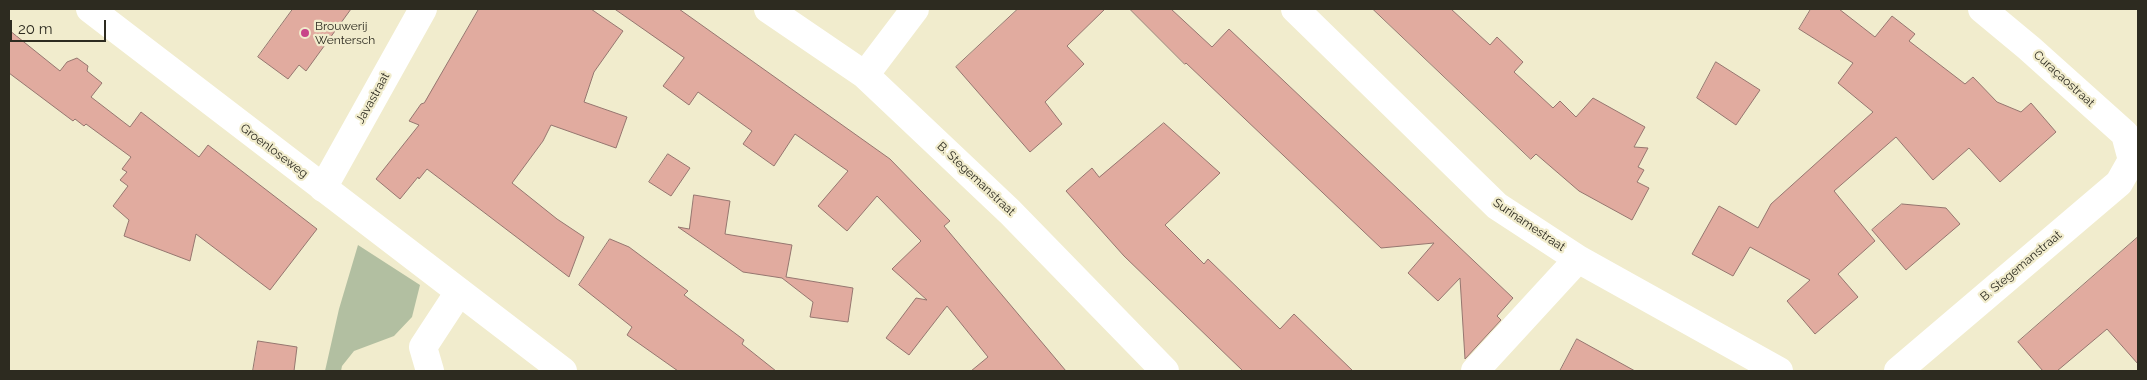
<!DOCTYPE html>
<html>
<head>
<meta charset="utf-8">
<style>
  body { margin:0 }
  #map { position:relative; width:2147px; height:380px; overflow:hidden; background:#f1eccd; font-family:Raleway,sans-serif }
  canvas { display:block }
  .frame { position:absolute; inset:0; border:10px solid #2d2b20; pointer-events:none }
  .scale { position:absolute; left:10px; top:20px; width:96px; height:22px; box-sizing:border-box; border:2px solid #2d2b20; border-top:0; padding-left:6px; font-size:15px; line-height:18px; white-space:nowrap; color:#2d2b20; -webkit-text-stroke:4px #f1eccd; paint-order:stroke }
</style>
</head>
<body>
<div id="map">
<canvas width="2147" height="380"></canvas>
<div class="frame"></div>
<div class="scale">20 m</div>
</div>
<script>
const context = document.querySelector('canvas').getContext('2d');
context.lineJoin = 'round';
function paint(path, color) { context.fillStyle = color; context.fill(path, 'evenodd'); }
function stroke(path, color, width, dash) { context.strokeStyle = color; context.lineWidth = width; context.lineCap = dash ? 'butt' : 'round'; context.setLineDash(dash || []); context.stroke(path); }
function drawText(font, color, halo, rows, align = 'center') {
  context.font = font + ' Raleway,sans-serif'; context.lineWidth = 4.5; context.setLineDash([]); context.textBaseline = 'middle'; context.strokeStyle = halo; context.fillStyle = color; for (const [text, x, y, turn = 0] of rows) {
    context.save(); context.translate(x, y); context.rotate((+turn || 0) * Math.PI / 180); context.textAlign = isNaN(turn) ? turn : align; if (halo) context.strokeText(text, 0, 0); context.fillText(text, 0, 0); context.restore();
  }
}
paint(new Path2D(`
  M358,245L420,285L412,317L394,336L354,351L342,366L341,371H325L339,309Z`), '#b2bfa1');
const building = new Path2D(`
  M293,9H351L306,71L299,65L288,79L258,57Z
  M479,9H591L623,31L594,72L584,102L627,117L616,148L551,125L543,141L512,183L557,219L584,237L569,277L427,169L419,179L418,177L400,199L376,179L419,125L409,121L421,104L424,103Z
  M615,9H679L890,159L950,221L944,226L1066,371H971L988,357L947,306L909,355L886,338L916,298L927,300L892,269L921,241L877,196L847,231L818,206L848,171L795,134L774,166L743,144L752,131L698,92L689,105L663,86L684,58Z
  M1018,9H1105L1067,46L1084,64L1045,102L1062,124L1030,152L956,67Z
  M1130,9H1171L1212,47L1229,29L1513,298L1497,316L1501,320L1465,359L1460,278L1438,301L1408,273L1434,243L1381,248L1186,63L1185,64Z
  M1373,9H1451L1490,45L1497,37L1523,62L1514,72L1553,108L1560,101L1576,117L1593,98L1645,127L1634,147L1648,148L1638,167L1644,170L1637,182L1649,188L1632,220L1579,191L1536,154L1531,159Z
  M1811,9H1839L1875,37L1892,16L1915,34L1909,41L1965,84L1973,77L1997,102L2021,112L2031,103L2056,132L2000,182L1969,148L1933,180L1896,137L1834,191L1875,241L1838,274L1858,297L1815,334L1787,301L1810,280L1750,247L1733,276L1692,254L1719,206L1758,228L1771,204L1873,112L1838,83L1853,63L1799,29Z
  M9,30L60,71L67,62L77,58L88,66L87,71L102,83L91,97L130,127L141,112L199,157L208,145L317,229L270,290L196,234L190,261L124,236L129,220L113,206L128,186L120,180L127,172L122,169L131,157L86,124L84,126L75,119L73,121L9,73Z
  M1716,62L1760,90L1736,125L1697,98Z
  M1164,123L1220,173L1165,225L1204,264L1208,259L1280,329L1294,314L1353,371H1243L1124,256L1066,191L1092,168L1099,177Z
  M668,154L690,168L671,196L649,182Z
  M694,195L730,201L725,234L792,245L786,277L853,288L848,322L810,317L813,302L782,278L743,272L678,227L689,229Z
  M1902,204L1946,208L1960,224L1906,270L1872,230Z
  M2138,237V364L2107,329L2057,371H2043L2018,342Z
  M610,239L629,247L688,291L684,295L744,340L742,344L776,371H678L627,335L632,327L579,285Z
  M1577,339L1635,371H1560Z
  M258,341L297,347L294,371H253Z`);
paint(building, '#e1ab9f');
stroke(building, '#95766f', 1);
stroke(new Path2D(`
  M768,9L865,75L1010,212L1165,371
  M1295,9L1497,206L1578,259L1779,371
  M1982,9L2029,48L2125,134L2132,160
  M865,75L915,9
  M323,188L423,9
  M430,371L423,347L459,292
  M1475,371L1578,259
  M1898,371L2119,183L2132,160L2138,154`), '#fff', 28);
stroke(new Path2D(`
  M90,9L563,371`), '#fff', 28);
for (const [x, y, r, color] of [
  [305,33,5,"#c84589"]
]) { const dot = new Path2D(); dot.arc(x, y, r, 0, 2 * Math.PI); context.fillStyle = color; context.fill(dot); stroke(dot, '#f1eccd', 2); }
drawText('12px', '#2d2b20', '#f1eccd', [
  ["Brouwerij",315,26],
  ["Wentersch",315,40]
], 'left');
drawText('12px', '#2d2b20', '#f1eccd', [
  ["Curaçaostraat",2064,79,42],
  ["Javastraat",373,98,-61],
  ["Groenloseweg",274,151,37],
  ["B. Stegemanstraat",976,179,43],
  ["Surinamestraat",1529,225,34],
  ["B. Stegemanstraat",2021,266,-40]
]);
</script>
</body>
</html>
